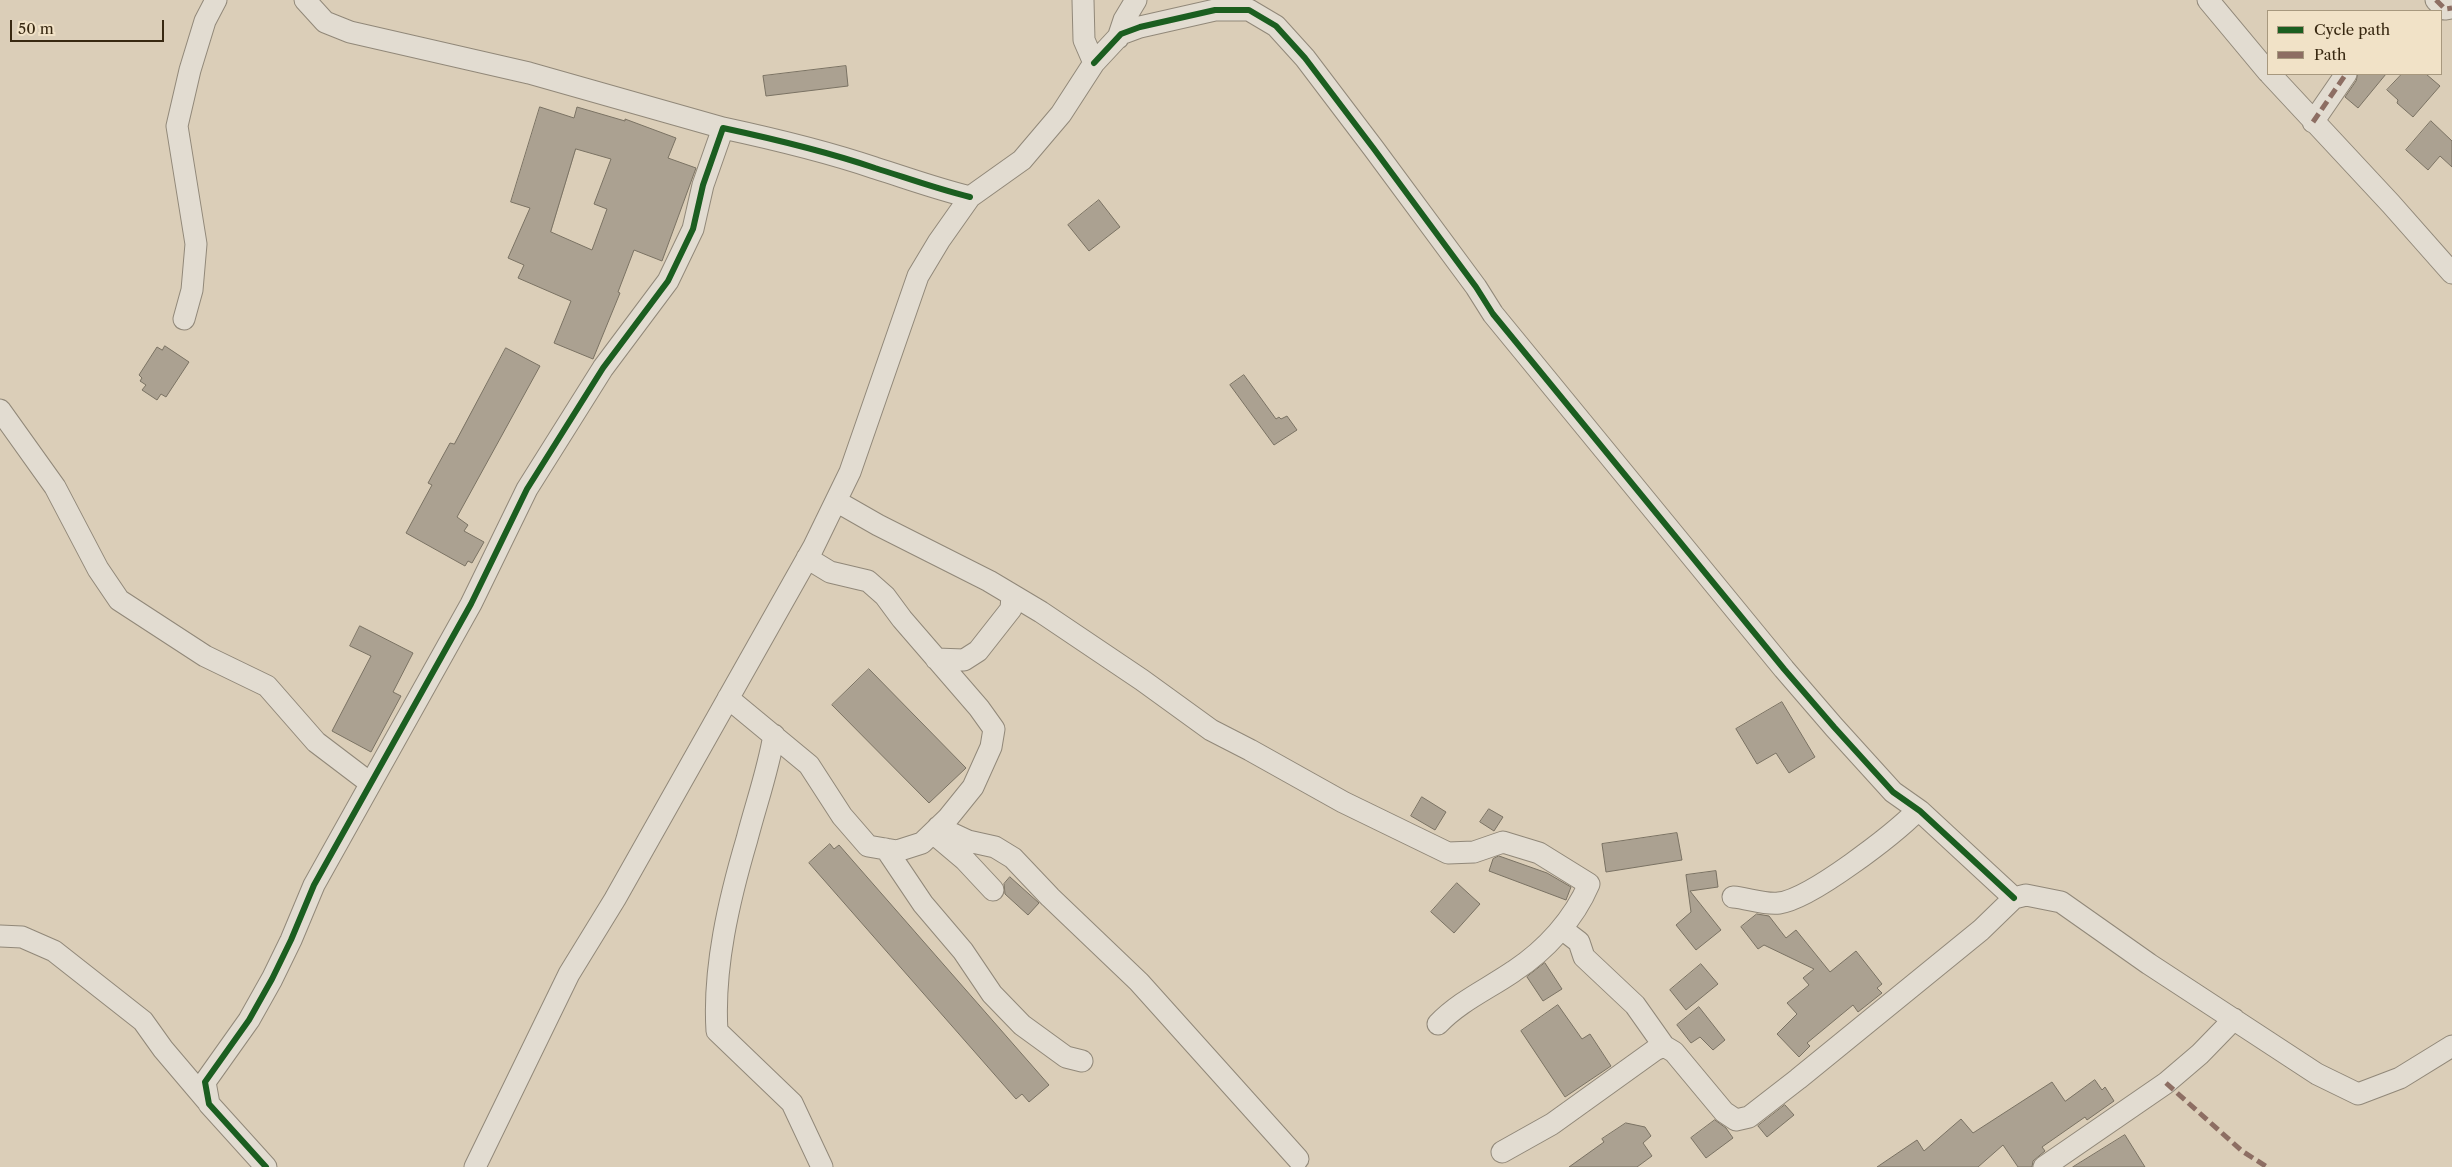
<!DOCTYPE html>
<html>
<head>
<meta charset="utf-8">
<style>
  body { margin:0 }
  #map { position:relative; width:2452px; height:1167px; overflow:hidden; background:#dbceb8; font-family:"Libre Caslon Text",serif }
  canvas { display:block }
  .legend { position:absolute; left:2267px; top:10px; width:175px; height:65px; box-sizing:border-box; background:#f1e2c7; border:1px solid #a7987e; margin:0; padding:6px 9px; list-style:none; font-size:15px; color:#382811 }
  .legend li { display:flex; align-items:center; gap:10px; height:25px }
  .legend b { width:25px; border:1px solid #a7987e }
  .scale { position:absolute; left:10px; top:20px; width:154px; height:22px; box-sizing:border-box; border:2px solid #382811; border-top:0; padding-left:6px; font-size:15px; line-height:18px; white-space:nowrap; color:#382811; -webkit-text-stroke:4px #f1e2c7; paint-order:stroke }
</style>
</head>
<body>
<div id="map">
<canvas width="2452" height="1167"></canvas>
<ul class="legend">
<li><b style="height:6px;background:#1b5e20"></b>Cycle path</li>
<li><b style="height:6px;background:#8d6e63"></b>Path</li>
</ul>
<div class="scale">50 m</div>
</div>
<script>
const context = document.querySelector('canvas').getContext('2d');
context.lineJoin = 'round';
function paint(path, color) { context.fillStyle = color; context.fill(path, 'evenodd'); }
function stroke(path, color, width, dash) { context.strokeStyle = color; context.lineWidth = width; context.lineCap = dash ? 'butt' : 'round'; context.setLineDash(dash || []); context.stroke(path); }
const building = new Path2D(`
  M846,66L848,86L766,96L763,76Z
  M2358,74H2386L2358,108L2345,97L2356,81Z
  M2402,74H2426L2440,86L2413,117L2397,103L2398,100L2387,90Z
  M540,107L574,118L577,107L625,121V119L676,138L668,158L696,168L662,261L634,250L618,292L620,293L593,359L554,343L571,301L518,278L524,265L508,258L530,208L511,202ZM576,149L611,159L594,204L607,209L592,250L551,232Z
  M2431,121L2452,141V167L2440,156L2428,170L2406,150Z
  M1099,200L1120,227L1089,251L1068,225Z
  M165,346L189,362L166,397L161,394L157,400L142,390L146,385L140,381L142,378L139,375L157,347L162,350Z
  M506,348L540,366L457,517L468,525L464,531L484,542L472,563L468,561L465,566L406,533L432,485L428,483L450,443L454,444Z
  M1244,375L1276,419L1279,417L1281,419L1287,416L1297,430L1274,445L1230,385Z
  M360,626L413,653L393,692L401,696L371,752L332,731L371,656L350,646Z
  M869,669L966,768L929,803L832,705Z
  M1782,702L1815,757L1789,773L1776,753L1757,764L1736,729Z
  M1422,797L1446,812L1435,830L1411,816Z
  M1489,809L1503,817L1494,831L1480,822Z
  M1677,833L1682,860L1606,872L1602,844Z
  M830,844L834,849L839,845L1049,1085L1029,1102L1022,1094L1016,1099L809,863Z
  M1499,856L1547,873L1571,887L1566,900L1489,871L1493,859Z
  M1716,871L1718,887L1690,891L1721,930L1696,950L1676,925L1691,912L1686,875Z
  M1010,877L1039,903L1028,915L1005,894L1004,884Z
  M1457,883L1480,904L1454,933L1431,912Z
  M1757,914L1769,916L1786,938L1796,930L1830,972L1856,951L1882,984L1877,988L1882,993L1858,1012L1853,1005L1807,1043L1810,1046L1799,1057L1777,1034L1797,1014L1787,1003L1809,985L1803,978L1814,969L1764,945L1758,949L1741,927Z
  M1545,963L1562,989L1543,1001L1527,977Z
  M1701,964L1718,984L1686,1010L1670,990Z
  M1558,1005L1582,1039L1590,1034L1611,1066L1565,1097L1521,1031Z
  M1699,1007L1725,1040L1713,1050L1700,1037L1691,1043L1677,1025Z
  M2095,1080L2102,1090L2105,1087L2114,1101L2087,1120L2085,1117L2042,1147L2045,1151L2033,1161L2032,1167H2018L2003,1145L1978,1167H1877L1917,1140L1924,1151L1961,1119L1973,1133L2052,1082L2065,1101Z
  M1785,1105L1794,1115L1767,1137L1758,1126Z
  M1715,1120L1726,1128L1733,1138L1706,1158L1691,1138Z
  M1626,1123L1645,1127L1651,1136L1643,1143L1652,1156L1637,1167H1569L1604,1142L1602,1139Z
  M2125,1135L2145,1167H2073Z`);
paint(building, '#aba191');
stroke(building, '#7a7263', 1);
const street = new Path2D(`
  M305,0L325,22L350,32L529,73L723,128
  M2208,0L2268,72
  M2436,0L2445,9L2452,8
  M1118,38L1124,20L1136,0
  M1094,63L1121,34L1140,27L1215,10H1249L1276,26L1305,58L1374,149L1476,287L1493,314L1784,669L1834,727L1893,792L1920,811L2014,898
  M2270,74L2391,204L2452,273
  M2313,122L2346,74
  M184,319L192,290L196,244L177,126L190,70L205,21L216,0
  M0,410L55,487L98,569L119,600L205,656L267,686L316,742L370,783
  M836,501L878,525L989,581L1041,612L1142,680L1211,730L1250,750L1343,802L1448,853L1474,852L1503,842L1539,853L1589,884C1574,919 1546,950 1514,971C1488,989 1460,1001 1438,1024
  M936,659L964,660L978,651L1011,609L1012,595
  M728,698L809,765L842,816L868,846L897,851L922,843L948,818L973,787L991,747L994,729L979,708L902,619L885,596L868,581L830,572L807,558
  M774,735C768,771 756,804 747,839C729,900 713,968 717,1031L792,1103L822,1167
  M938,827L968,841L995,847L1013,858L1050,897L1139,982L1298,1159
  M933,833L965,860L993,890
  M886,849L923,904L963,951L992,994L1022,1025L1066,1057L1082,1061
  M1733,897C1747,898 1765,905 1779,903C1811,899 1894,834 1918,810
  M1562,929L1579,942L1584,957L1635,1005L1664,1046L1674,1052L1724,1112L1736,1120L1749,1117L1798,1079L1981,930L2014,898L2026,895L2061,902L2149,964L2317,1074L2358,1094L2400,1078L2452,1046
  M0,936L22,937L54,951L143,1021L163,1049L208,1102
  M1502,1152L1552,1124L1655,1050L1664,1046
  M266,1167L209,1104L205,1082L249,1020L272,979L291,940L314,885L471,604L527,489L603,368L668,281L693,229L703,185L723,128C774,139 825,151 875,168C907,178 937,189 970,197
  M475,1167L569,974L615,899L813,548L850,472L918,276L939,241L970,197L1022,160L1061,114L1094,63L1084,40L1083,0
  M2044,1167L2166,1083L2200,1054L2234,1019`);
stroke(street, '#918879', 23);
stroke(street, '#e2dcd1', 21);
stroke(new Path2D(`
  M2436,0L2445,9L2452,8
  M2313,122L2346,74
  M2166,1083L2242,1151L2267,1167`), '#8d6e63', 5, [10, 5]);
stroke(new Path2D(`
  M1094,63L1121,34L1140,27L1215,10H1249L1276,26L1305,58L1374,149L1476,287L1493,314L1784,669L1834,727L1893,792L1920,811L2014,898
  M266,1167L209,1104L205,1082L249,1020L272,979L291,940L314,885L471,604L527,489L603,368L668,281L693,229L703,185L723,128C774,139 825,151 875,168C907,178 937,189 970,197`), '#1b5e20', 6);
</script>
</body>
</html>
